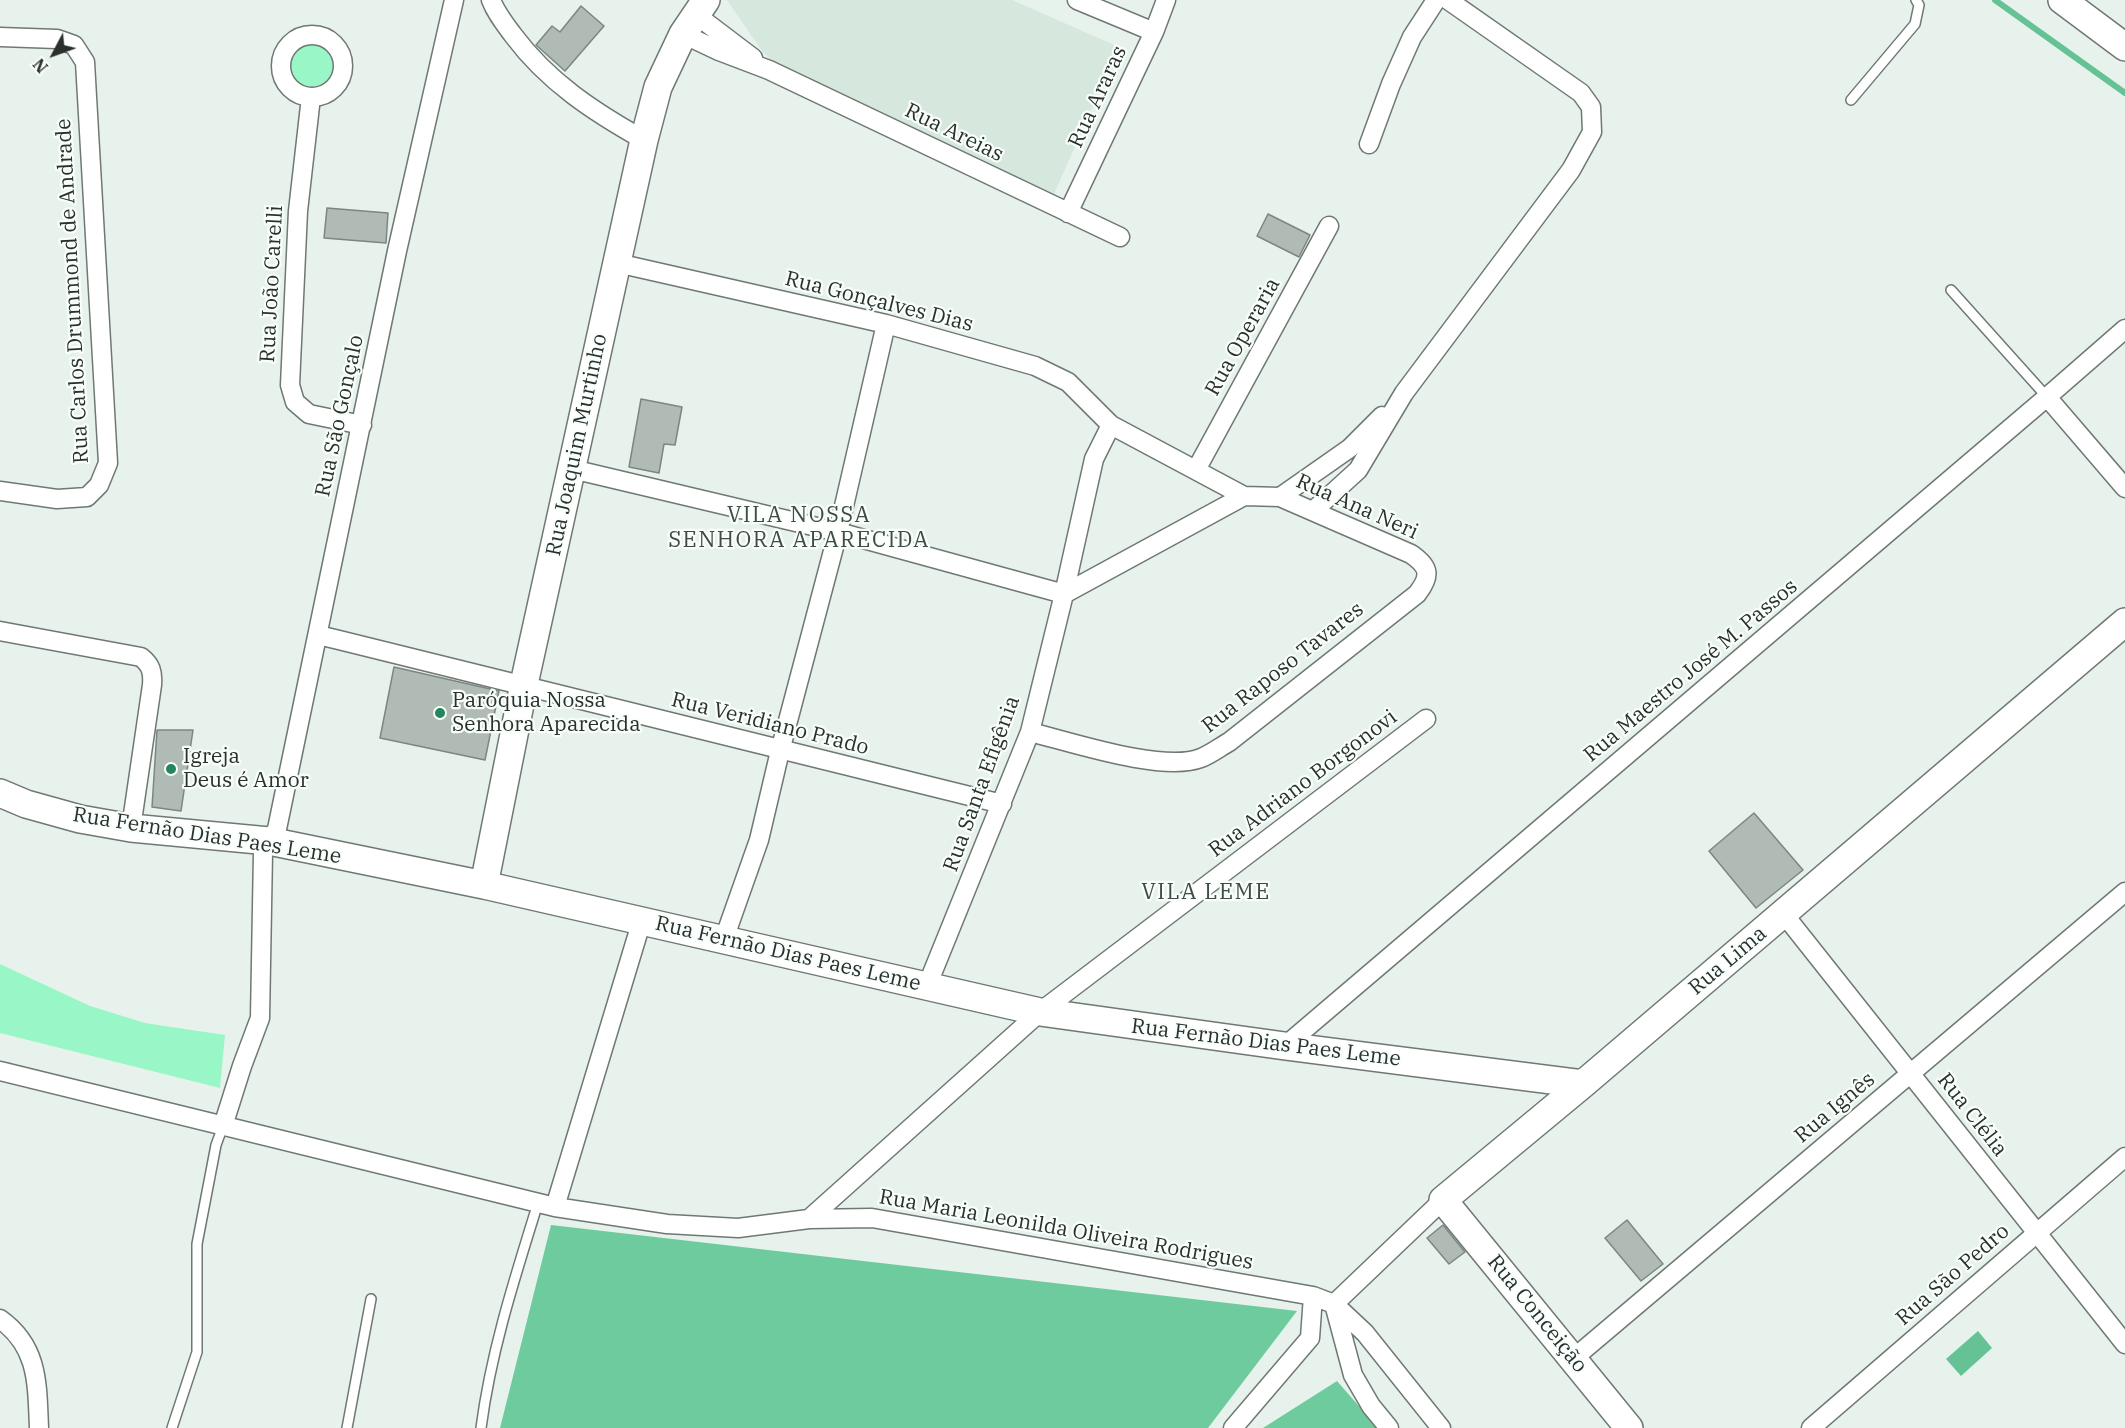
<!DOCTYPE html>
<html>
<head>
<meta charset="utf-8">
<style>
  body { margin:0 }
  #map { position:relative; width:2125px; height:1428px; overflow:hidden; background:#e8f2ec; font-family:"IBM Plex Serif",serif }
  canvas { display:block }
  .north { position:absolute; left:24px; top:24px; width:60px; height:60px; -webkit-text-stroke:4px #f8fffb; paint-order:stroke; rotate:229deg; font-size:16px; font-weight:700; line-height:24px; text-align:center; color:#2b2f2d }
  .north::after { content:''; display:block; margin:auto; width:21px; height:27px; background:#2b2f2d; clip-path:polygon(50% 0,100% 100%,50% 72%,0 100%) }
</style>
</head>
<body>
<div id="map">
<canvas width="2125" height="1428"></canvas>
<div class="north">N</div>
</div>
<script>
const context = document.querySelector('canvas').getContext('2d');
context.lineJoin = 'round';
function paint(path, color) { context.fillStyle = color; context.fill(path, 'evenodd'); }
function stroke(path, color, width, dash) { context.strokeStyle = color; context.lineWidth = width; context.lineCap = dash ? 'butt' : 'round'; context.setLineDash(dash || []); context.stroke(path); }
function drawText(font, color, halo, rows, align = 'center') {
  context.font = font + ' "IBM Plex Serif",serif'; context.lineWidth = 4.5; context.setLineDash([]); context.textBaseline = 'middle'; context.strokeStyle = halo; context.fillStyle = color; for (const [text, x, y, turn = 0] of rows) {
    context.save(); context.translate(x, y); context.rotate((+turn || 0) * Math.PI / 180); context.textAlign = isNaN(turn) ? turn : align; if (halo) context.strokeText(text, 0, 0); context.fillText(text, 0, 0); context.restore();
  }
}
paint(new Path2D(`
  M727,0H1012L1119,47L1054,194L775,65L762,51Z`), '#d6e7dd');
paint(new Path2D(`
  M290 65a22 22 0 1 1 44 0a22 22 0 1 1-44 0Z
  M0,964L90,1006L145,1023L225,1035L220,1088L0,1033Z`), '#99f6c7');
paint(new Path2D(`
  M551,1225L1297,1311L1208,1428H500Z
  M1337,1381L1378,1428H1263Z`), '#6ecb9e');
paint(new Path2D(`
  M1978,1331L1992,1348L1961,1376L1946,1359Z`), '#65c295');
stroke(new Path2D(`
  M1995,0L2125,93`), '#65c295', 6);
const building = new Path2D(`
  M581,6L604,26L565,71L536,45L552,26L560,32Z
  M327,208L388,213L386,243L324,238Z
  M1268,214L1310,235L1299,257L1257,236Z
  M641,399L682,407L675,445L664,444L659,473L629,467Z
  M394,667L499,691L485,760L380,738Z
  M157,730H193L181,811L152,807Z
  M1754,813L1803,870L1756,908L1709,851Z
  M1627,1220L1663,1264L1641,1281L1605,1238Z
  M1443,1225L1465,1252L1449,1264L1427,1238Z`);
paint(building, '#b0bbb5');
stroke(building, '#7d8681', 1.5);
const lane = new Path2D(`
  M1851,100L1915,24L1919,5L1916,0
  M1951,290L2047,397
  M172,1428L197,1352V1244L216,1145L223,1126
  M347,1428L371,1299
  M481,1428C491,1351 515,1277 538,1203`);
const street = new Path2D(`
  M491,0C496,13 504,23 513,35C548,82 594,112 644,140
  M1077,0L1154,32
  M695,14L753,58
  M683,34L719,51L769,70L1120,237
  M281 66a31 31 0 1 1 62 0a31 31 0 1 1-62 0Z
  M0,37L57,39L74,45L85,62L108,463L99,485L87,497L57,499L0,491
  M311,97L298,211L290,385L295,402L309,414L362,425
  M1369,144L1391,84L1412,37L1436,0
  M1068,213L1154,32L1166,0
  M617,263L886,324L1035,366L1068,382L1111,425L1244,496L1280,497L1411,554C1430,567 1431,576 1417,594L1229,742C1220,747 1211,754 1201,758C1163,773 1071,742 1030,732
  M2047,397L2125,488
  M572,469L838,532L1064,594L1244,496
  M1196,470L1329,226
  M1280,497L1350,448L1382,416
  M1313,511L1358,470L1404,393L1571,170L1592,132L1591,107L1581,93L1448,0
  M0,631L141,657C151,665 153,672 152,685L131,828
  M318,635C546,690 773,749 1002,804
  M1783,913L2125,1344
  M724,939L759,840L780,751L838,532L886,324
  M927,986L1030,732L1064,594L1094,459L1111,425
  M1285,1046L2047,397L2125,329
  M0,1071L555,1207L667,1224L738,1228L809,1219L872,1218L1313,1296L1334,1304L1365,1333L1441,1428
  M223,1126L242,1066L260,1018L263,852L277,829L397,251L454,0
  M555,1207L642,920
  M809,1219L1040,1012L1426,719
  M1334,1304L1443,1200
  M1334,1304L1353,1375L1371,1406L1389,1428
  M0,1319C39,1347 37,1384 39,1428
  M1574,1358L2125,892
  M1233,1428L1310,1338L1313,1296
  M1811,1428L2125,1157`);
const secondary = new Path2D(`
  M2062,0L2125,47
  M0,793L26,804L80,819L131,828L269,841L484,885L1040,1012L1285,1046L1583,1084
  M484,885L524,684L644,140L658,87L683,34L706,0
  M1629,1428L1443,1200L1583,1084L2125,622`);
stroke(lane, '#6f7873', 12);
stroke(street, '#6f7873', 21);
stroke(secondary, '#6f7873', 30);
stroke(lane, '#fff', 9);
stroke(street, '#fff', 18);
stroke(secondary, '#fff', 27);
for (const [x, y, r, color] of [
  [440,713,6,"#25855d"],
  [171,769,6,"#25855d"]
]) { const dot = new Path2D(); dot.arc(x, y, r, 0, 2 * Math.PI); context.fillStyle = color; context.fill(dot); stroke(dot, '#f8fffb', 2); }
drawText('21px', '#2b2f2d', '#f8fffb', [
  ["Rua Araras",1098,97,-65],
  ["Rua Areias",954,133,26],
  ["Rua João Carelli",272,284,-87],
  ["Rua Carlos Drummond de Andrade",73,291,-93],
  ["Rua Gonçalves Dias",879,302,14],
  ["Rua Operaria",1243,337,-61],
  ["Rua São Gonçalo",340,416,-78],
  ["Rua Joaquim Murtinho",577,445,-78],
  ["Rua Ana Neri",1357,507,24],
  ["Rua Raposo Tavares",1283,668,-38],
  ["Rua Maestro José M. Passos",1691,671,-40],
  ["Rua Veridiano Prado",770,724,14],
  ["Rua Santa Efigênia",982,784,-70],
  ["Rua Adriano Borgonovi",1303,784,-37],
  ["Rua Fernão Dias Paes Leme",207,836,9],
  ["Rua Fernão Dias Paes Leme",788,954,13],
  ["Rua Lima",1728,961,-40],
  ["Rua Fernão Dias Paes Leme",1266,1043,7],
  ["Rua Ignês",1835,1108,-40],
  ["Rua Clélia",1972,1115,52],
  ["Rua Maria Leonilda Oliveira Rodrigues",1066,1230,10],
  ["Rua São Pedro",1953,1275,-41],
  ["Rua Conceição",1537,1314,51]
]);
drawText('21px', '#2b2f2d', '#f8fffb', [
  ["Paróquia Nossa",452,701],
  ["Senhora Aparecida",452,725],
  ["Igreja",183,757],
  ["Deus é Amor",183,781]
], 'left');
context.letterSpacing = '1.5px';
drawText('22px', '#424b46', '#f8fffb', [
  ["VILA NOSSA",799,516],
  ["SENHORA APARECIDA",799,541],
  ["VILA LEME",1206,893]
]);
context.letterSpacing = '0px';
</script>
</body>
</html>
